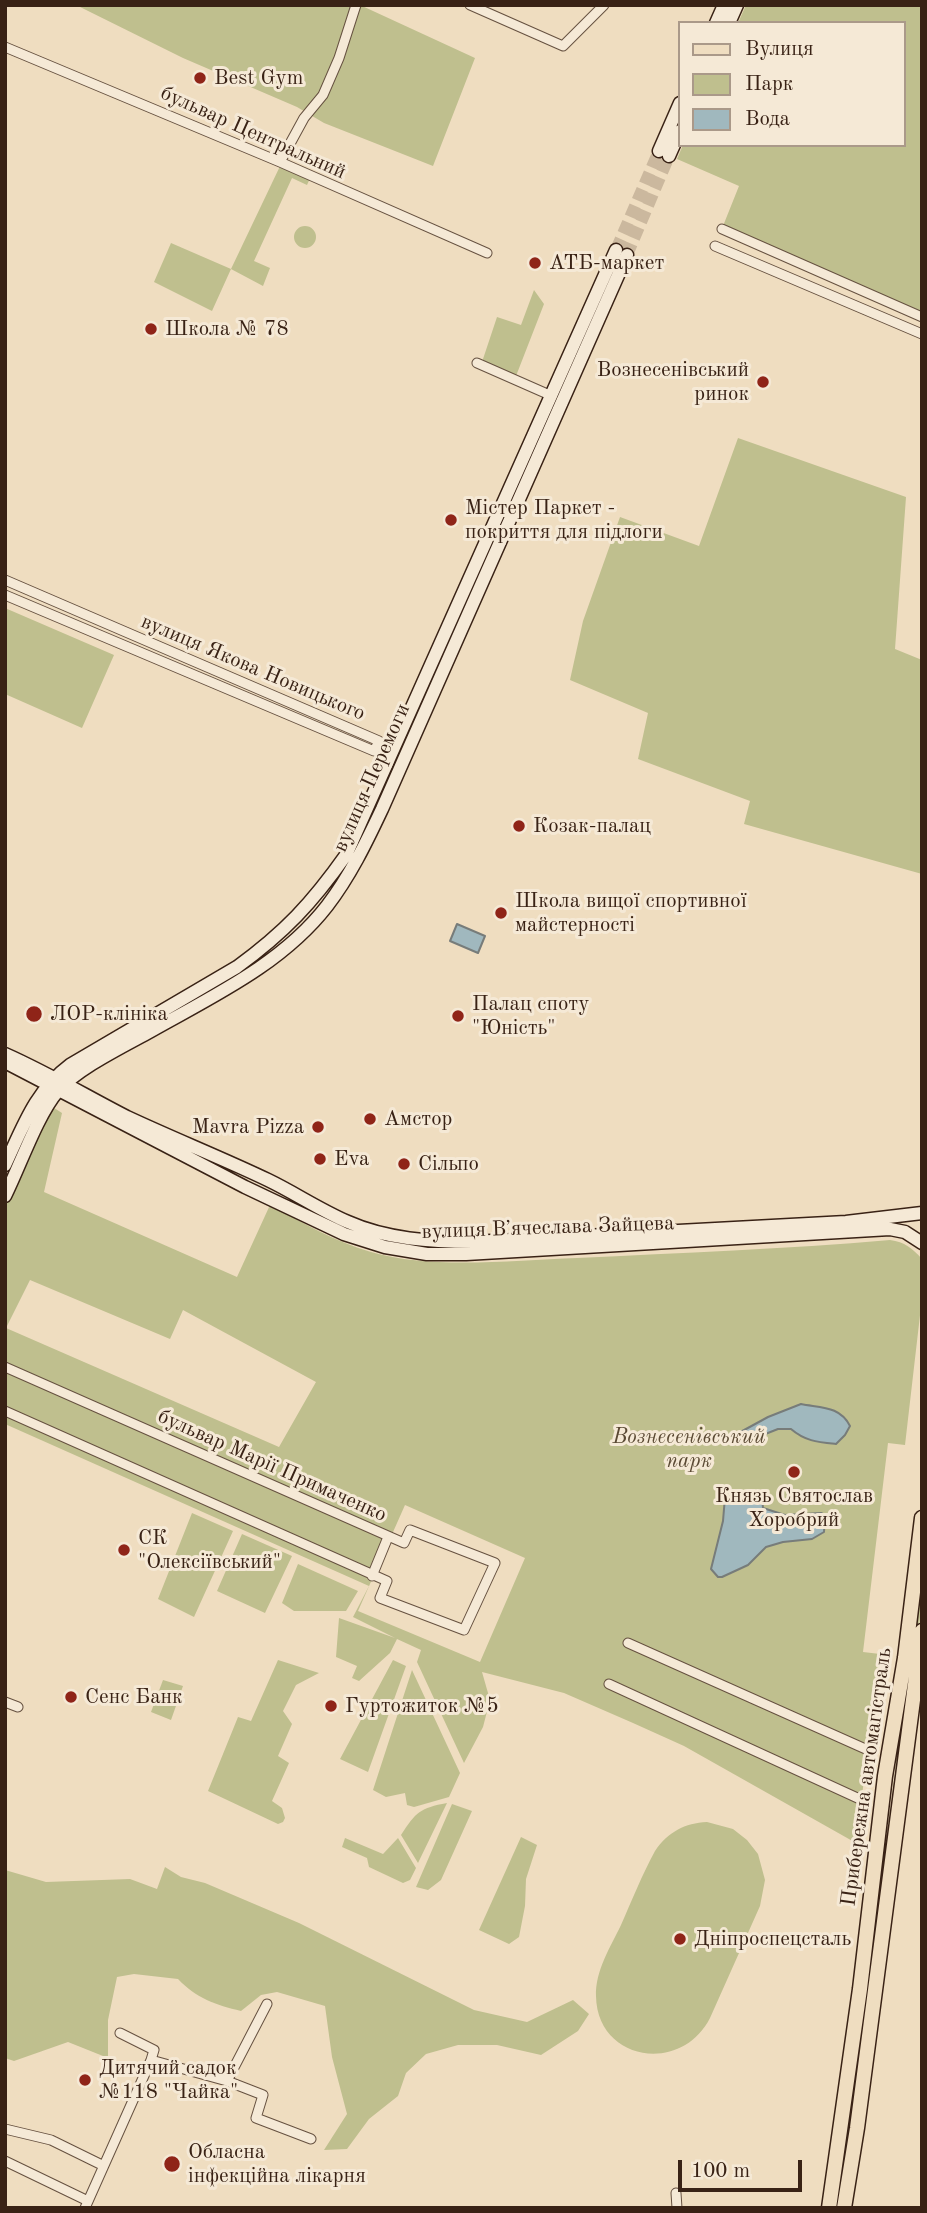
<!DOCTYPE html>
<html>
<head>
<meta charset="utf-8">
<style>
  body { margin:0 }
  #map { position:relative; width:927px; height:2213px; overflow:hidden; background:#efddc0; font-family:"Old Standard TT",serif }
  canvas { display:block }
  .frame { position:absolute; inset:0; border:7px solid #392215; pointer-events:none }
  .legend { position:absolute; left:678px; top:21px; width:228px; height:126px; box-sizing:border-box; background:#f5e9d6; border:2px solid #aa9989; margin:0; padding:9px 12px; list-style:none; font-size:21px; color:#392215 }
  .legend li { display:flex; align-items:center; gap:14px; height:35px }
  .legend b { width:35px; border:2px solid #aa9989 }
  .scale { position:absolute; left:678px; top:2160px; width:124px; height:32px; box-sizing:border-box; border:4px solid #392215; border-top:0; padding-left:9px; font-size:21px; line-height:24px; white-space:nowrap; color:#392215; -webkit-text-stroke:5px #f5e9d6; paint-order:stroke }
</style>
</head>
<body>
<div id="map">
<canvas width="927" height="2213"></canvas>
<div class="frame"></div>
<ul class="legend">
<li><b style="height:9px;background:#efddc0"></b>Вулиця</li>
<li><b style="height:19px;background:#bfbf8e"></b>Парк</li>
<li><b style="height:19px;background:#a0b8be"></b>Вода</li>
</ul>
<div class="scale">100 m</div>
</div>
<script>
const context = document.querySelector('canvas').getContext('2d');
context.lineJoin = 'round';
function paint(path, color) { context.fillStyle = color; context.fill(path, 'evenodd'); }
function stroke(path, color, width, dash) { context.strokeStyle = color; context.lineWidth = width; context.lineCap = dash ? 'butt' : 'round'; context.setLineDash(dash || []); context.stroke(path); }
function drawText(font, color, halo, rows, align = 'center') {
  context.font = font + ' "Old Standard TT",serif'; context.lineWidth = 6; context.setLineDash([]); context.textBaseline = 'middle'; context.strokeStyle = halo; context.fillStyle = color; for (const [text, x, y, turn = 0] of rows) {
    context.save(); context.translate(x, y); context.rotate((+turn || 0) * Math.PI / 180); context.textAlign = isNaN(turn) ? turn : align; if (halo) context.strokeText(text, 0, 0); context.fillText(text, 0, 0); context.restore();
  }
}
paint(new Path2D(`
  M76,5H360L475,58L433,166L324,123L297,107L183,58Z
  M746,5H922V315L723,226L739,186L677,159L683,145H904V23H738Z
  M282,162L311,176L307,185L292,178L254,261L270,268L263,286L231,269L212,311L154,282L171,243L231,269Z
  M294 237a11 11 0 1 1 22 0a11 11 0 1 1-22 0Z
  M534,290L544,304L516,376L482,362L497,317L521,325Z
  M738,438L906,497L895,649L922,660V874L744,824L750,801L638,759L648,713L570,680L583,621L620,517L699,546Z
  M5,608L114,655L82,728L5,694Z
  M51,1106L62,1113L44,1192L237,1277L270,1205C302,1222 335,1242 371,1252C432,1270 513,1260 577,1258C681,1253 786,1249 890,1240C905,1242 912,1248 922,1259V1298L905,1445L888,1443L863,1652L880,1654L856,1843L684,1746L633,1723L564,1693L482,1672L490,1700L483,1727L464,1763L417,1662L421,1650L397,1639L390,1653L359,1681L352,1678L357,1666L336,1657L339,1618L395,1638L353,1617L369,1586L5,1424V1207ZM30,1280L170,1339L183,1310L316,1382L279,1447L6,1328ZM405,1505L525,1558L480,1662L358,1611Z
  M192,1513L233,1531L194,1617L158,1599Z
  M242,1534L292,1556L265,1613L217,1591Z
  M922,1556V1602L891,1837L887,1836Z
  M298,1564L358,1591L346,1611H294L282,1603Z
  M278,1660L319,1673L296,1685L283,1711L292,1724L278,1756L289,1763L272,1801L282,1808L285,1818L283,1822L278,1824L208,1791L238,1717L251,1721Z
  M393,1660L406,1666L368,1772L340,1759Z
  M412,1670L460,1773L449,1797L414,1807L407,1805L405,1793L386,1797L373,1790Z
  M163,1680L183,1686L171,1720L151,1712Z
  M447,1803L418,1863L401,1835C416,1812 420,1808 447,1803Z
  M452,1804L472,1811L441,1880L428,1890L416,1887Z
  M707,1822L733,1829L747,1840L758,1854L765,1880L760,1906L710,2018C681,2075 597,2061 596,1996C595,1971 611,1946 621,1925C632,1900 642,1875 655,1851C668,1832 685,1823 707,1822Z
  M521,1837L537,1845L526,1879L525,1906L519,1937L509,1944L479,1930Z
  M345,1838L383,1854L398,1838L416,1868L410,1880L403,1883L369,1867L367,1858L342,1847Z
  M880,1866H887L854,2117L848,2116Z
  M165,1867L181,1877L205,1883L299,1923L474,2010L527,2022L573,2000L589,2014L578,2031L541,2055L497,2045H458L426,2054L406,2073L398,2096L369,2119L347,2149L324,2150L347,2114L332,2057L325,2006L277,1992L261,1995L241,2011C216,2005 196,1998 178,1979L134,1974L117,1977L108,2020V2058L68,2042L14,2061L5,2058V1870L46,1882L130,1879L157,1889Z`), '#bfbf8e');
const water = new Path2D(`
  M457,924L485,936L478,953L450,941Z
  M801,1404C821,1408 840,1406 850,1426L845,1435L836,1444C817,1442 805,1441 791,1429H778L740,1444L735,1435L768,1417Z
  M732,1490L762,1498L763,1508L785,1515L821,1513L825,1515L824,1532L812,1539L783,1542L766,1547L748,1565L722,1577H718L711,1569L723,1521L725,1497Z`);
paint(water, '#a0b8be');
stroke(water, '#777c7a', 2);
stroke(new Path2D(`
  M616,250L659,151
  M627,255L669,156`), '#cbb89e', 12, [12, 6]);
const street = new Path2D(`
  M470,5L563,46L604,5
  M5,47L280,162L487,253
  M280,162L304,118L323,95L339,58L356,5
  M722,229L922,317
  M715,246L922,334
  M477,363L552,396
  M5,580L379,741L374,751L5,595
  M5,1367L404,1543L410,1530L495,1563L464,1630L380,1598L387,1581L5,1411
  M372,1576L388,1537
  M628,1643L870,1751
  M609,1684L864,1801
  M5,1702L18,1707
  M120,2033L154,2050L151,2060
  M227,2081L263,2095L256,2118L311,2139
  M5,2129L51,2140L102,2165
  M5,2161L88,2201
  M676,2193L677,2208
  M85,2208L151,2060L227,2081L267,2004`);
const secondary = new Path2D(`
  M716,23L724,5
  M729,23L737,5
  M659,151L680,103
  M669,156L680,131
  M5,1054C48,1073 86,1096 127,1117C174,1139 222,1158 268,1180C295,1193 320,1210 348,1222C386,1239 431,1242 473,1242L846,1222L922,1213
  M5,1062L245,1187L344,1234L385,1247L427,1254H466L890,1229L905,1232L922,1243
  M5,1165C23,1127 35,1091 70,1065L237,967C285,932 312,903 346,855L616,250
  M5,1196C19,1168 38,1114 57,1092C76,1069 124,1046 151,1031C213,996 282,964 327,906C350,876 366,843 382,809L627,255`);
const primary = new Path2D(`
  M829,2208L860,1989L885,1776L905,1658L922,1518
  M844,2208L857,2128L922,1631`);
stroke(street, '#665140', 11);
stroke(secondary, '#392215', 15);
stroke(primary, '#392215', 17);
stroke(street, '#f5e9d6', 9);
stroke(secondary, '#f5e9d6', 12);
stroke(primary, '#efddc0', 14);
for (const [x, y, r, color] of [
  [200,78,7,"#8f2418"],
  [535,263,7,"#8f2418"],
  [151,329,7,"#8f2418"],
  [763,382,7,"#8f2418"],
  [451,520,7,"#8f2418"],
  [519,826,7,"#8f2418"],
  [501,913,7,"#8f2418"],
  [34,1014,9,"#8f2418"],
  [458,1016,7,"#8f2418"],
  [370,1119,7,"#8f2418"],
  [318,1127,7,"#8f2418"],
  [320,1159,7,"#8f2418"],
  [404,1164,7,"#8f2418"],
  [794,1472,7,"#8f2418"],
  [124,1550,7,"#8f2418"],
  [71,1697,7,"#8f2418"],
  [331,1706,7,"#8f2418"],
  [680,1939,7,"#8f2418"],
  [85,2080,7,"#8f2418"],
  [172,2164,9,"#8f2418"]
]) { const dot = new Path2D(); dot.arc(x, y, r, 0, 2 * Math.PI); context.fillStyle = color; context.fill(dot); stroke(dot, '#f5e9d6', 2.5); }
drawText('21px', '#392215', '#f5e9d6', [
  ["Best Gym",214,78],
  ["АТБ-маркет",549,263],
  ["Школа № 78",165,329],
  ["Вознесенівський",749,370,"right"],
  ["ринок",749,394,"right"],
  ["Містер Паркет -",465,508],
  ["покриття для підлоги",465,532],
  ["Козак-палац",533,826],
  ["Школа вищої спортивної",515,901],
  ["майстерності",515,925],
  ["Палац споту",472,1004],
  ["\"Юність\"",472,1028],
  ["ЛОР-клініка",50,1014],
  ["Амстор",384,1119],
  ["Mavra Pizza",304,1127,"right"],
  ["Eva",334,1159],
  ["Сільпо",418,1164],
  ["Князь Святослав",794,1496,"center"],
  ["Хоробрий",794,1520,"center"],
  ["СК",138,1538],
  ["\"Олексіївський\"",138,1562],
  ["Сенс Банк",85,1697],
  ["Гуртожиток №5",345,1706],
  ["Дніпроспецсталь",694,1939],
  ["Дитячий садок",99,2068],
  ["№118 \"Чайка\"",99,2092],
  ["Обласна",188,2152],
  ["інфекційна лікарня",188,2176]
], 'left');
drawText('21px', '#392215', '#f5e9d6', [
  ["бульвар Центральний",253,133,24],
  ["вулиця Якова Новицького",253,668,23],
  ["вулиця Перемоги",372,778,-66],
  ["вулиця Вʼячеслава Зайцева",548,1228,-2],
  ["бульвар Марії Примаченко",272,1466,24],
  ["Прибережна автомагістраль",867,1777,-82]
]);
drawText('italic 21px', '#5a4933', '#f5e9d6', [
  ["Вознесенівський",689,1437],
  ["парк",689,1461]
]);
</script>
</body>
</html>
